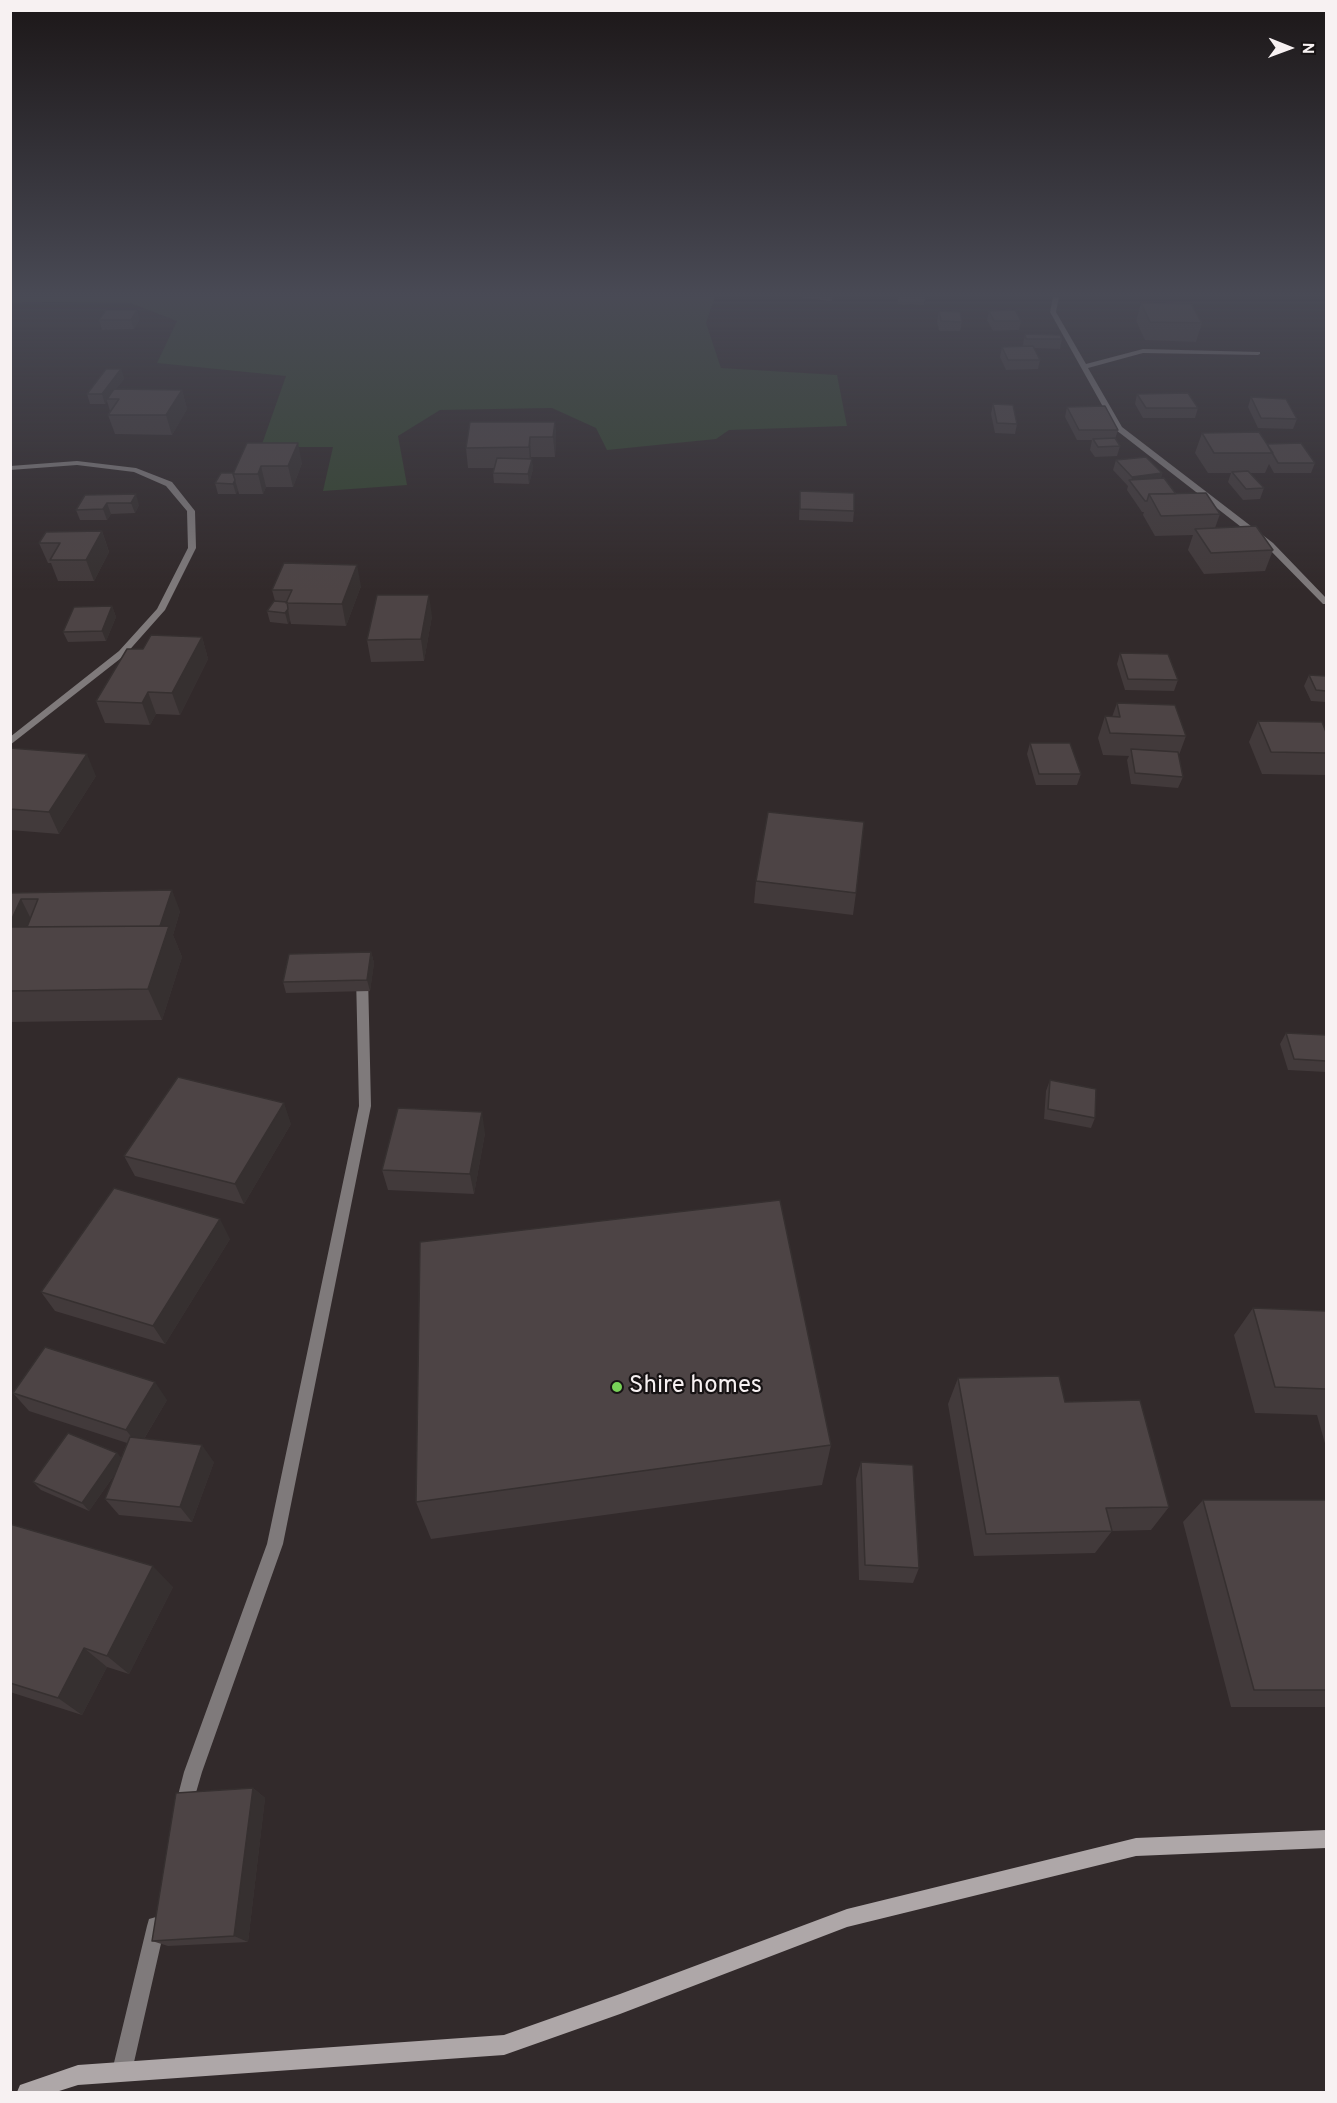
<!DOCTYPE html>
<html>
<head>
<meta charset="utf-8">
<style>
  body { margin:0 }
  #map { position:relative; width:1337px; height:2103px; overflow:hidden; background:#322a2b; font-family:Overpass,sans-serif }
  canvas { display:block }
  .frame { position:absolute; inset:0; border:12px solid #f7f1f2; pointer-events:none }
  .north { position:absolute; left:1259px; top:18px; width:60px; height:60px; -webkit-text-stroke:4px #171314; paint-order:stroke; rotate:91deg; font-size:16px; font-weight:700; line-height:24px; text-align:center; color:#f7f1f2 }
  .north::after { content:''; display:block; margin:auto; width:21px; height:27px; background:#f7f1f2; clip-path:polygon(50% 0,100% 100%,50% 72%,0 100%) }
</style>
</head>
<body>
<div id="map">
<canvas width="1337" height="2103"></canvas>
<div class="frame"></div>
<div class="north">N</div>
</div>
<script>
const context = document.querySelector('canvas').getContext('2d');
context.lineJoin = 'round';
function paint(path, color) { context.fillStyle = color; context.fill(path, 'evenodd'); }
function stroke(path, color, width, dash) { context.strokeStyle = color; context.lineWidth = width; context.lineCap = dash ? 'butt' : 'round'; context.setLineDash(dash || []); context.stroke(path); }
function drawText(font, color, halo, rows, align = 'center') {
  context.font = font + ' Overpass,sans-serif'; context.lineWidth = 4.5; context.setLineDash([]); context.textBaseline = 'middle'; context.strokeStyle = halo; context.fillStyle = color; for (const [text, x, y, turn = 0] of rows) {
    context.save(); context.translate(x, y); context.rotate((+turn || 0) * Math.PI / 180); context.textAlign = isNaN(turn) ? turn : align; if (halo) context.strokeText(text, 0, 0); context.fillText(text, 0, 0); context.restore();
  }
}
paint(new Path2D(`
  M11,297H715L706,323L721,368L837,375L847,426L729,430L716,439L607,450L596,428L552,408L440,410L398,436L407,485L323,491L333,447H261L286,376L157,363L177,321L130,303L11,302Z`), '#354530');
paint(new Path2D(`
  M1053,297H1059L1056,312L1086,364L1143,349L1260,352V354L1258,355L1143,353L1088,368L1122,427L1273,543L1326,598V604H1323L1267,547L1116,430L1050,312Z
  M77,461L136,468L172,482L195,511L196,548L165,610L125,655L10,745V737L119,651L157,609L188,548L187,511L166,486L134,472L77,465L10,470V466Z
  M362,972L368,976L371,1106L283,1544L202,1772L190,1813L184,1816L178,1813L175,1807L184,1772L267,1544L359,1106L356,976Z
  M156,1917L163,1919L165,1926L132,2071L129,2078L122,2081L115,2078L112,2071L147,1926L149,1919Z`), '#7f7a7b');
paint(new Path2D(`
  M1326,1830V1848L1136,1856L847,1927L620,2014L504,2055L78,2085L56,2092H17L20,2085L78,2065L504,2035L620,1994L847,1909L1136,1838Z`), '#aea7a8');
paint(new Path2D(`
  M802,297H833L832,301L802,298Z
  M898,297H925L924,305L898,304Z
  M1141,303L1202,323L1196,342L1145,340L1136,321Z
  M939,311L962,322L960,331H939L937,321Z
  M989,311L1021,321L1019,330L993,331L987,320Z
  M140,319L134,329L102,330L99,320Z
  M1025,334L1062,339L1060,349L1034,348L1040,360L1038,369L1006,370L1000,357L1002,347H1024L1023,344Z
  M121,369L124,379L116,389L182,390L187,409L172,435L115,434L108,415L110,411L107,401L105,404H90L87,394Z
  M1137,394L1198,408L1195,418H1143L1135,404Z
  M1251,397L1297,419L1293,429L1258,428L1248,407Z
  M993,404L1017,424L1015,434L995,433L991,414Z
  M1067,407L1118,430L1115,439L1120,446L1117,456L1095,457L1090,450L1092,440H1077L1065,417Z
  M555,422L556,441L555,457H531L533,469L529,484L494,483L493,473L494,468H468L466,448Z
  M1202,433L1267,444L1315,463L1311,473H1274L1269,464L1265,473H1250L1264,488L1260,499L1243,500L1228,482L1231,473H1208L1195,453Z
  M247,443L302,463L293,487H266L263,494H239L238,490L236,494H218L215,483L234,473Z
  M1116,460L1162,473L1161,478L1176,494L1220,514L1215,528L1273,550L1265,571L1204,574L1188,550L1193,535L1155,536L1143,515L1144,512H1142L1127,490L1128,486L1113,470Z
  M800,491L854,511L853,522L799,520Z
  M85,495L139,505L135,513L111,514L107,520H80L76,510Z
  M102,531L109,552L94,581H58L51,563H48L39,543Z
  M361,586L346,626L291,624L290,620L288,624L270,622L267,611L275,601L272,590Z
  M112,606L116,617L106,641L68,642L63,632Z
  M432,616L424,661L371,662L367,640Z
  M202,637L208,659L180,715L156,714L150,725L105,723L96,701L143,649Z
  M1120,653L1178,680L1174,691L1125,690L1117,664Z
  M1309,675L1326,676V702L1311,701L1304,686Z
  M1117,703L1186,736L1179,755L1183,777L1178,788L1131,784L1127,760L1129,756L1103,755L1098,738L1105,716L1112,717Z
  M1258,721L1326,732V775L1262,774L1249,742Z
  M1030,743L1081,774L1077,785H1036L1027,754Z
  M10,748L96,776L59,834L10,830Z
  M756,881L856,893L853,915L754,903Z
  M10,893L180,911L173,935L182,957L162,1020L10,1022Z
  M371,952L374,963L370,991L286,993L283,982Z
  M1286,1033L1326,1035V1072L1288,1070L1280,1044Z
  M1050,1080L1095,1118L1091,1128L1044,1119L1046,1091Z
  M291,1124L244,1204L135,1176L124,1156Z
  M485,1133L474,1194L388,1190L382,1170Z
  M230,1239L165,1344L55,1311L41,1292Z
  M1253,1308L1326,1311V1447L1317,1415L1255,1413L1234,1335Z
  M958,1378L1065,1402L1169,1507L1151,1530L1112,1531L1095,1553L974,1556L948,1404Z
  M13,1393L167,1400L144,1439L214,1462L192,1522L119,1515L105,1499L115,1474L89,1511L41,1490L33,1482L117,1453L121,1458L127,1443L29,1411Z
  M831,1445L822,1485L431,1539L416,1502Z
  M861,1462L919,1568L913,1583L859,1580L856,1479Z
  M1203,1500H1326V1707H1231L1183,1522Z
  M10,1524L173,1587L129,1674L107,1667L82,1715L10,1692Z
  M253,1788L265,1798L248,1942L168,1946L152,1941Z`), '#423a3b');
paint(new Path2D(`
  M137,310L140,319L134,329L131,320Z
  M121,369L124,379L109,399H107V401L105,404L102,394Z
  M182,390L187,409L172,435L166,415Z
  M555,422L556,441L555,457L553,437Z
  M530,437L531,457V465L532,459L533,469L529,484L528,474L530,466L529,447Z
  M298,443L302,463L293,487L288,466Z
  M261,466L266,487L263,494L258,474Z
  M1162,473L1159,483L1131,482L1132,477Z
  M235,480L238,490L236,494L233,484Z
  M136,494L139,505L135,513L131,503Z
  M107,503L111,514L107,520L103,509Z
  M102,531L109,552L94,581L86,560Z
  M357,565L361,586L346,626L342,604Z
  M429,595L432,616L424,661L421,639Z
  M112,606L116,617L106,641L102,631Z
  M288,609L290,620L288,624L285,613Z
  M202,637L208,659L180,715L172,693Z
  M148,692L156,714L150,725L142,703Z
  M87,754L96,776L59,834L49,812Z
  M172,890L180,911L173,935L182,957L162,1020L148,989L158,932Z
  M21,899L32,921L27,934L10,938V923Z
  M371,952L374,963L370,991L367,980Z
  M284,1103L291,1124L244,1204L235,1184Z
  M482,1112L485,1133L474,1194L470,1174Z
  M220,1219L230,1239L165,1344L153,1326Z
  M155,1382L167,1400L139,1447L126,1430Z
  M202,1445L214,1462L192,1522L180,1507Z
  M117,1453L124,1461L89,1511L82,1503Z
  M153,1566L173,1587L129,1674L107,1656Z
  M84,1648L107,1667L82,1715L58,1698Z
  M253,1788L265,1798L248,1942L234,1936Z`), '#363030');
const building = new Path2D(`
  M1141,303L1191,304L1202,323L1150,322Z
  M106,310H137L131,320H99Z
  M1015,310L1021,321H994L989,311Z
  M939,311L960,312L962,322L941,321Z
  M1025,334L1060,335L1062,339H1026Z
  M1033,346L1040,360H1008L1002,347Z
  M106,369H121L102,394H87Z
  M114,389L182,390L166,415H108L119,399H107Z
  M1188,393L1198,408H1146L1137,394Z
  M1251,397L1286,399L1297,419L1261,418Z
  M993,404L1013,405L1017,424L997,423Z
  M1105,406L1118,430H1079L1067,407Z
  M470,422H555L553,437H530L529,447L466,448Z
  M1259,432L1273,453H1214L1202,433Z
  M1115,438L1120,446L1098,447L1093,439Z
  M247,443H298L288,466H261L258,474H233Z
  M1301,443L1315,463H1278L1267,444Z
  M1146,457L1162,473L1132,477L1116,460Z
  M497,458L532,459L528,474L493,473Z
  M1248,471L1264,488L1246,489L1232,472Z
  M221,473H234L233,474L235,480L233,484L215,483Z
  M1164,478L1176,494H1149L1147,501H1145L1129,480Z
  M800,491L854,493V511L800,509Z
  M1206,493L1220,514L1161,516L1149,494Z
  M136,494L131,503H107L103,509L76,510L85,495Z
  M1256,526L1273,550L1211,553L1195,529Z
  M102,531L86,560H50L60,543H39L46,532Z
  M284,563L357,565L342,604L286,603L292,590H272Z
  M377,595H429L421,639L367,640Z
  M274,601L287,602L288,609L285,613L267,611Z
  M112,606L102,631L63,632L74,607Z
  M151,635L202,637L172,693L148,692L142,703L96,701L127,649H143Z
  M1120,653L1168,654L1178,680L1128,679Z
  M1309,675L1326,676V691L1316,690Z
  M1117,703L1175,705L1186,736L1110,733L1105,716L1120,717Z
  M1258,721L1322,722L1326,732V753L1271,752Z
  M1030,743H1070L1081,774H1039Z
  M10,748L87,754L49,812L10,809Z
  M1131,749L1178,752L1183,777L1135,773Z
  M768,812L864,822L856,893L756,881Z
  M172,890L160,926L27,927L38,899H21L10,923V893Z
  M169,926L148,989L10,991V927Z
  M371,952L367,980L283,982L289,954Z
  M1286,1033L1326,1035V1061L1294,1059Z
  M178,1077L284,1103L235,1184L124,1156Z
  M1050,1080L1096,1089L1095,1118L1048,1109Z
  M398,1108L482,1112L470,1174L382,1170Z
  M114,1188L220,1219L153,1326L41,1292Z
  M780,1200L831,1445L416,1502L420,1242Z
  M1253,1308L1326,1311V1389L1275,1387Z
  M45,1347L155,1382L126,1430L13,1393Z
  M1059,1376L1065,1402L1140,1400L1169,1507L1106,1508L1112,1531L986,1534L958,1378Z
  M68,1433L117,1453L82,1503L33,1482Z
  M130,1437L202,1445L180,1507L105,1499Z
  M861,1462L913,1465L919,1568L865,1565Z
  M1203,1500H1326V1690H1254Z
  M10,1524L153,1566L107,1656L84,1648L58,1698L10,1683Z
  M253,1788L234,1936L152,1941L176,1793Z`);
paint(building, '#4d4445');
stroke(building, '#363030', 1.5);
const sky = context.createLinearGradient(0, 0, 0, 591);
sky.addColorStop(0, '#1c1718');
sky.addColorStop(0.5, '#494a55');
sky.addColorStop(1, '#494a5500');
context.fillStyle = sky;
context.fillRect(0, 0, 1337, 591);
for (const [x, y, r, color] of [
  [617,1387,6,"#78d258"]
]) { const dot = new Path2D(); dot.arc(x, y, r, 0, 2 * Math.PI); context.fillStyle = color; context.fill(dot); stroke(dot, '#171314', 2); }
drawText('24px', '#f7f1f2', '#171314', [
  ["Shire homes",629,1387]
], 'left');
</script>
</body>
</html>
